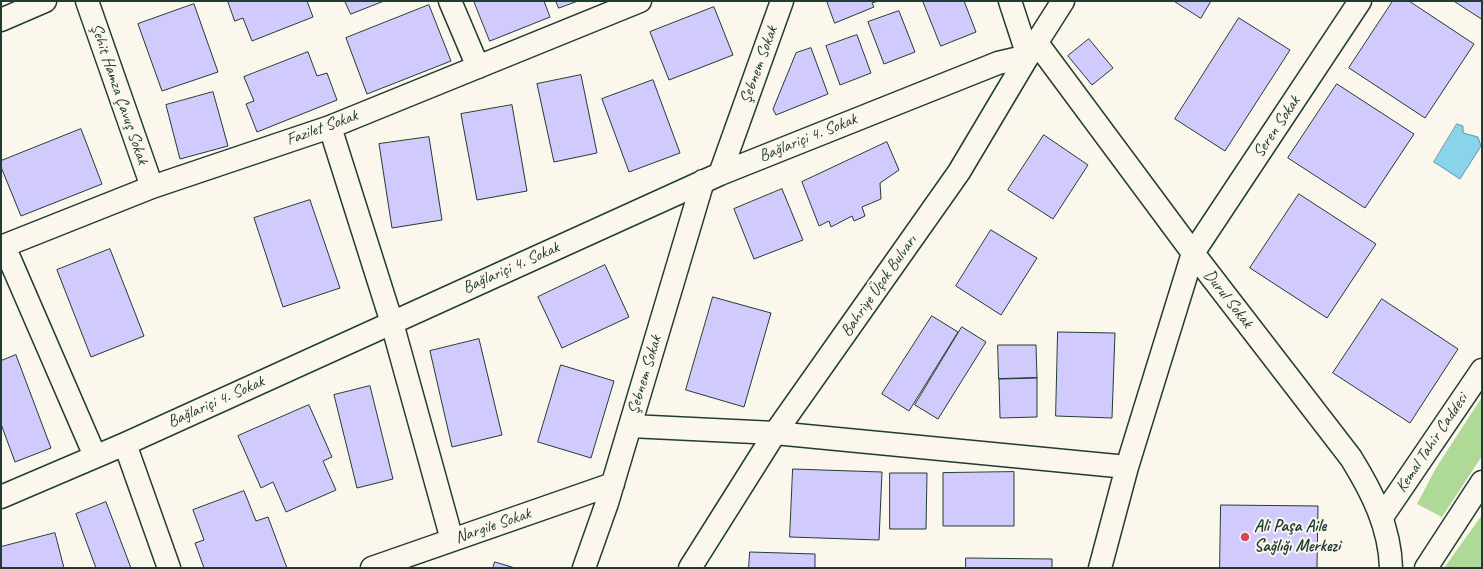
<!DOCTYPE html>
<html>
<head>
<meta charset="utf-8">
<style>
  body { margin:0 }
  #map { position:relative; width:1483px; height:569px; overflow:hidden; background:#fbf7ec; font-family:Caveat,sans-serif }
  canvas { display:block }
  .frame { position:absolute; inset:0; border:2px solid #1f3d34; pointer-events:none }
</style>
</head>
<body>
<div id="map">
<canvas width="1483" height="569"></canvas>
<div class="frame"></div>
</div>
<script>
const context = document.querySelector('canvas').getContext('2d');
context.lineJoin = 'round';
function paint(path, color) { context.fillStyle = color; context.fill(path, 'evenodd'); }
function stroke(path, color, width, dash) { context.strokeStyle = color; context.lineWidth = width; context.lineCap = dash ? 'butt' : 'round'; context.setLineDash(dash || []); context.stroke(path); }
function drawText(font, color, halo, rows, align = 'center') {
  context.font = font + ' Caveat,sans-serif'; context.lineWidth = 4; context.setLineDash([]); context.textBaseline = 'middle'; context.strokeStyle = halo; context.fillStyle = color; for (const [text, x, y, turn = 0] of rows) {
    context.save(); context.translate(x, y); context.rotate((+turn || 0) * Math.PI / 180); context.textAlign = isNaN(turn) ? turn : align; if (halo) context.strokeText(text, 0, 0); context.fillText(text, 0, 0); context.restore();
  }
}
paint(new Path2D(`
  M1482,397V456L1442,517L1417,504L1436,468Z
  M1482,515V568H1444Z`), '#afd996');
const water = new Path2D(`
  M1457,124L1463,126V133L1478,137L1481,146L1460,179L1434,162Z`);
paint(water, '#89d4ea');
stroke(water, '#5f98a1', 1);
const building = new Path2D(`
  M228,1H307L313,17L252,41L243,18L235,21Z
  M345,1H384L351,14Z
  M474,1H544L550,17L490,41Z
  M556,1H578L559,8Z
  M827,1H878L872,3L874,7L835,23Z
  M923,1H964L976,32L941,46Z
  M1174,1H1211L1201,18Z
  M1393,1H1409L1474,44L1425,118L1349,68Z
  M1454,1H1482V19Z
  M194,4L218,72L162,91L138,24Z
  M429,5L451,61L367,94L346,38Z
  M714,7L733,55L669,80L650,32Z
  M899,11L915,52L884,64L868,22Z
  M1239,18L1290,50L1225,151L1175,119Z
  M857,35L871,73L840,85L826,46Z
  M1089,39L1113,68L1092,85L1068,56Z
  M811,48L828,94L776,115L773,109L796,53Z
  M308,52L317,76L327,73L337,100L257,132L246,104L254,101L244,77Z
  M581,75L597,153L554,162L537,84Z
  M653,80L680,153L629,172L602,99Z
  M1337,84L1414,134L1365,208L1288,158Z
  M213,92L228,146L180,159L166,105Z
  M512,105L527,191L477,200L461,114Z
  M81,129L102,184L21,216L1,167V161Z
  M1044,135L1088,165L1053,219L1008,190Z
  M429,137L442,220L392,228L379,144Z
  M887,142L899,170L880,183L881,199L862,207L865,216L854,221L852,216L831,227L829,221L819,226L802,182Z
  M782,189L803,240L754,259L734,209Z
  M1299,194L1376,244L1327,318L1250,268Z
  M310,200L340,288L283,307L254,218Z
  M991,230L1037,258L1001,315L956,286Z
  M110,249L144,336L91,357L57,270Z
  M605,265L629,317L562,348L538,297Z
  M713,297L771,313L744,407L686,390Z
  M1382,299L1458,349L1410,423L1333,373Z
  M932,316L958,332L909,411L882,394Z
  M962,327L986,342L938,419L915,405Z
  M1058,332L1115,333L1112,418L1056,416Z
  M479,339L502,435L452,447L430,351Z
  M998,345H1036L1037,378L999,379Z
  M16,355L51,448L15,462L1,424V361Z
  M561,365L614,381L591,458L538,442Z
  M1037,378V417L1000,418L999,379Z
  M370,386L393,479L357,488L334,395Z
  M309,405L332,457L323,461L336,490L286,512L273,482L261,488L238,436Z
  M793,469L882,472L879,540L790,537Z
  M1014,472V526H943V473Z
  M890,473H927L926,529H890Z
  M244,491L256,521L268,517L287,568H204L195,543L204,540L193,510Z
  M106,502L131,568H96L76,514Z
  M1221,505L1318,506L1317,568H1220Z
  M55,533L64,568H1V547Z
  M750,552L815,554V568H749Z
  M966,558L1052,559V568H966Z
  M495,562L515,568H493Z`);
paint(building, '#d0cafd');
stroke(building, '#1f3d34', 1);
const street = new Path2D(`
  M87,1L152,187
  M450,1L478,67
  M1,20L45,1
  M1037,43L1193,253L1351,458C1372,492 1390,527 1391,568
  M330,127L392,323L452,540
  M720,174L782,1
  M4,246L95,456
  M1,247L152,187L330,127L640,1
  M630,426L775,433L1127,467
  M125,444L169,568
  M1,497L125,444L720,174L998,63L1028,56L1010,1
  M1382,517L1482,370
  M372,568L613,484
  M584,568L607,503L703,181
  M1100,568L1127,467L1193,253L1360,1
  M1426,568L1482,482`);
const secondary = new Path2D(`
  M690,568L775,433L959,172L1028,56L1063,1`);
stroke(street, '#1f3d34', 25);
stroke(secondary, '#1f3d34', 25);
stroke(street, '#fbf7ec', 22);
stroke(secondary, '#fbf7ec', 22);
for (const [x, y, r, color] of [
  [1245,537,5,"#d1495b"]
]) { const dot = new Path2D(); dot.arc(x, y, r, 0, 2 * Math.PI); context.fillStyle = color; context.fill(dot); stroke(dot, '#fbf7ec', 1.5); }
drawText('17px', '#1f3d34', '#fbf7ec', [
  ["Şebnem Sokak",759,65,-70],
  ["Şehit Hamza Çavuş Sokak",119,94,71],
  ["Seren Sokak",1277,127,-56],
  ["Fazilet Sokak",322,128,-20],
  ["Bağlariçi 4. Sokak",808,138,-22],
  ["Bağlariçi 4. Sokak",511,268,-24],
  ["Bahriye Üçok Bulvarı",879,286,-55],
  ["Durul Sokak",1228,299,52],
  ["Şebnem Sokak",645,375,-73],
  ["Bağlariçi 4. Sokak",216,402,-24],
  ["Kemal Tahir Caddesi",1432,443,-56],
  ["Nargile Sokak",493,526,-19]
]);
drawText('bold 17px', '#1f3d34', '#fbf7ec', [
  ["Ali Paşa Aile",1254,527],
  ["Sağlığı Merkezi",1254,547]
], 'left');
</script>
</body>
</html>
